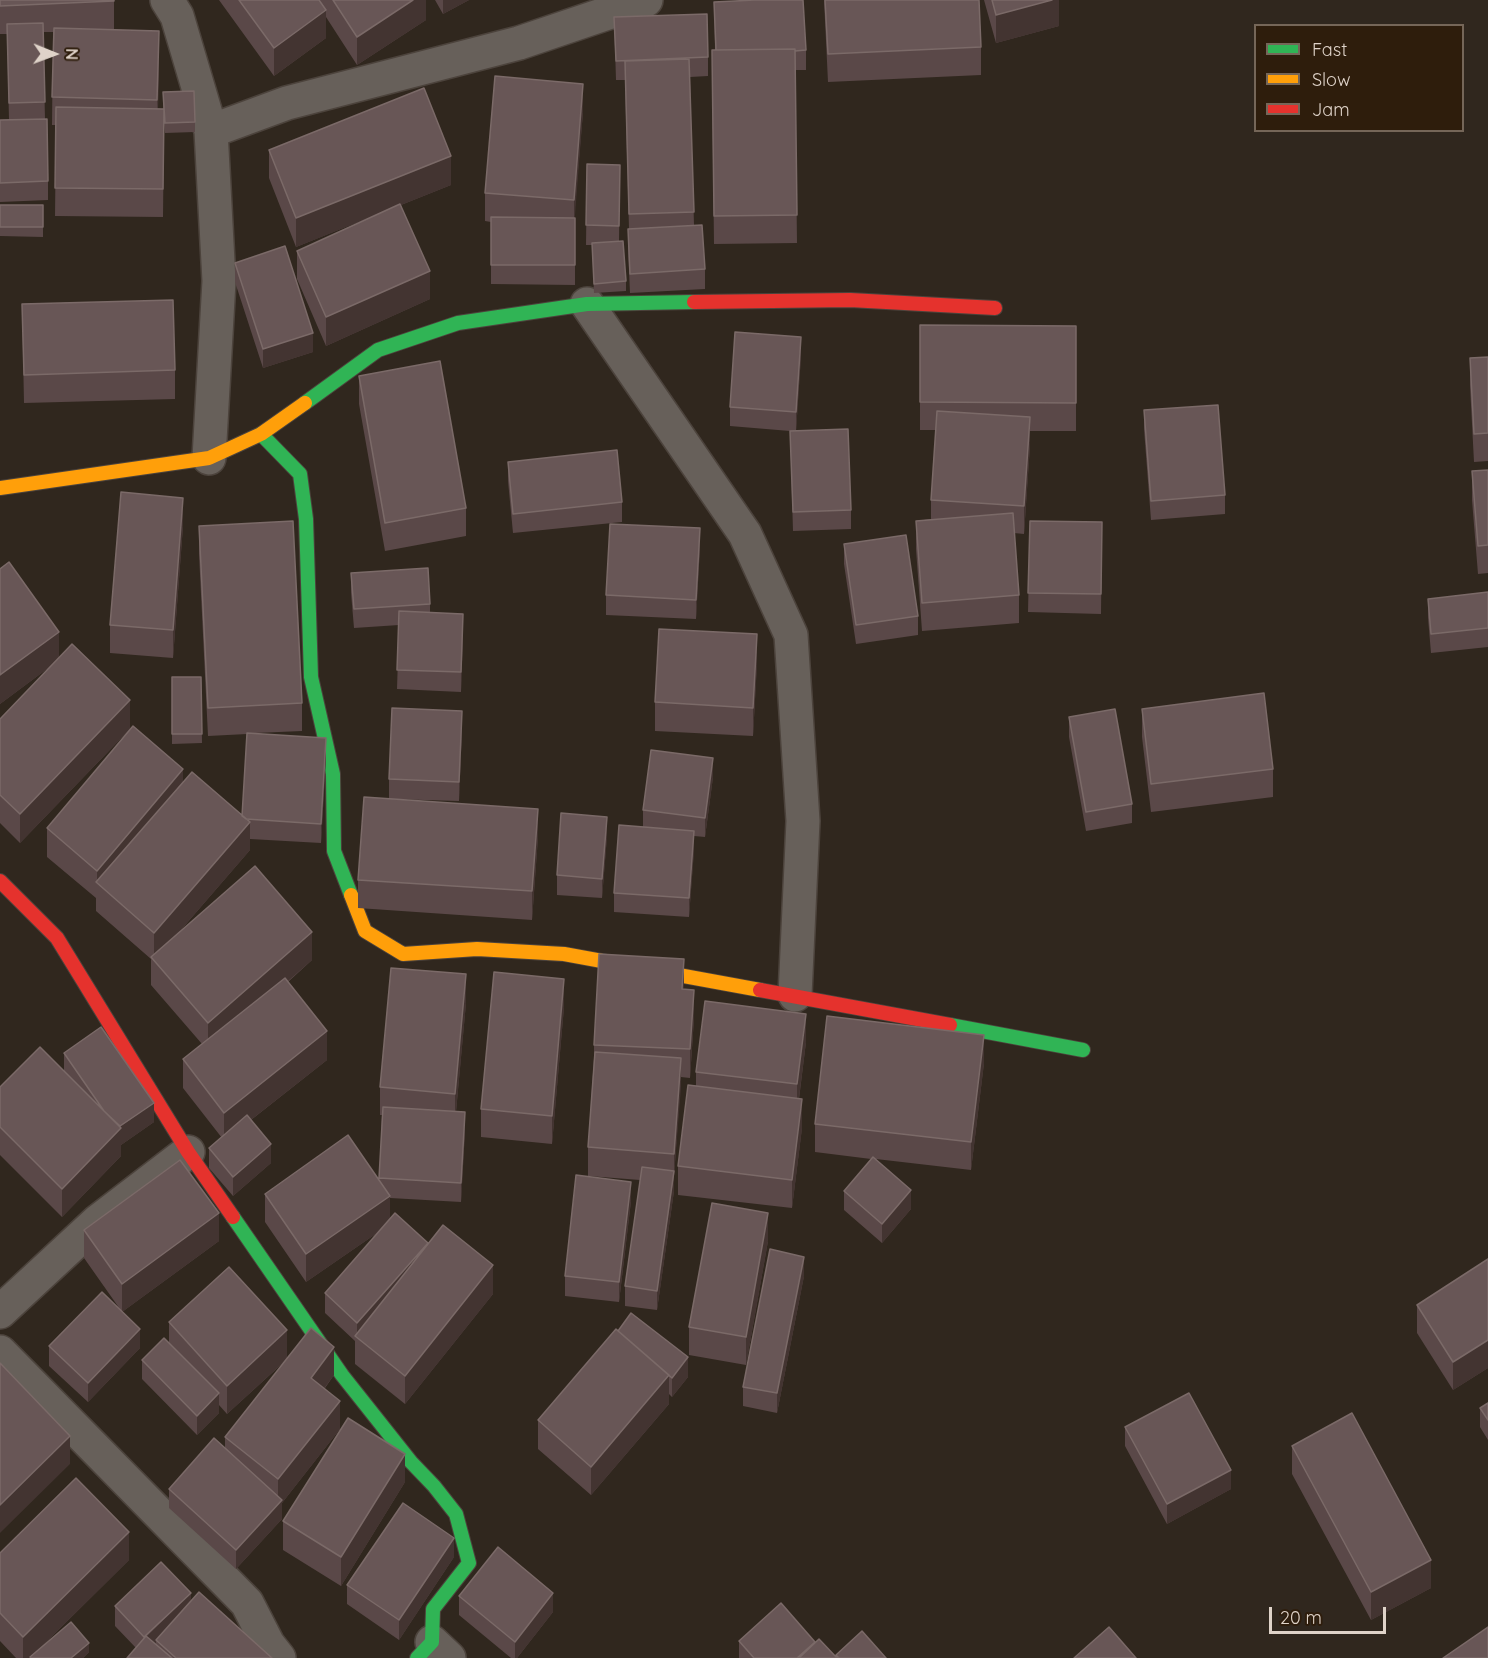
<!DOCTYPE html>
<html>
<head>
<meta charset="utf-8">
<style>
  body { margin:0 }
  #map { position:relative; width:1488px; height:1658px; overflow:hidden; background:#30271e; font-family:Quicksand,sans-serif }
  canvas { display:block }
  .legend { position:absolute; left:1254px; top:24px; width:210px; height:108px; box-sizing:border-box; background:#2e1d0c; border:2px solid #756658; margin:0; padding:8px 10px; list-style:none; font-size:18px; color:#dfd3c9 }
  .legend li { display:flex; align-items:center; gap:12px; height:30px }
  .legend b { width:30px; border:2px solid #756658 }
  .north { position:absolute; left:24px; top:24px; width:60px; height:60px; -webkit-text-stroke:4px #2e1d0c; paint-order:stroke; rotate:91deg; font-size:16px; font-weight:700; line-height:24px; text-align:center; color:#dfd3c9 }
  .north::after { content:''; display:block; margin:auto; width:21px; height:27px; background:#dfd3c9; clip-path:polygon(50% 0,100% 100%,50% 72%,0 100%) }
  .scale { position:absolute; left:1269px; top:1607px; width:117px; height:27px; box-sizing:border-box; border:3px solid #dfd3c9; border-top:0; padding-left:8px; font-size:18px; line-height:21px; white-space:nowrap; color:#dfd3c9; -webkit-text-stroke:4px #2e1d0c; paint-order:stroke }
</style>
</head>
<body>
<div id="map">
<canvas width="1488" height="1658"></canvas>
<ul class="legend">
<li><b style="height:8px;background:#30b455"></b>Fast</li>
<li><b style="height:8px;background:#ff9f0a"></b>Slow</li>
<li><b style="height:8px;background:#e5322d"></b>Jam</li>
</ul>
<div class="north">N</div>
<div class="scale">20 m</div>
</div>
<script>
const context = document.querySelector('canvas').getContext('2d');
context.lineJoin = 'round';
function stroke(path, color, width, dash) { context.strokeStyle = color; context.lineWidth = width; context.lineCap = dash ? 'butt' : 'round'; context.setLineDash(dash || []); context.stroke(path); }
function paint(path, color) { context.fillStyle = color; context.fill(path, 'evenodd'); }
const street = new Path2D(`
  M167,0L177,16L211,131L219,281L209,458
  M211,131L287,103L519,43L646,0
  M587,304L745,534L791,635L803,821L795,995
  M0,1312L98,1221L188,1152
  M0,1352L247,1603L268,1644L279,1658
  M432,1642L449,1658`);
const fast = new Path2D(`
  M305,403L378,350L458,323L587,304L694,302
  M261,434L300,474L306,519L311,677L333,774L334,851L351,895
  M950,1025L1083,1050
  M233,1217L342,1375L411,1462L434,1486L456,1514L469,1563L433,1609L432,1642L417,1658`);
const slow = new Path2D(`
  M0,488L209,458L261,434L305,403
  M351,895L365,931L403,954L477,949L564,954L760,990`);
const jam = new Path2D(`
  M694,302L850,300L995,308
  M0,881L57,938L188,1152L233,1217
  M760,990L950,1025`);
stroke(street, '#4c433c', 36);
stroke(fast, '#4c433c', 16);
stroke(slow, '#4c433c', 16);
stroke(jam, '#4c433c', 16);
stroke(street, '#67605a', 33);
stroke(fast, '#30b455', 14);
stroke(slow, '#ff9f0a', 14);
stroke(jam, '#e5322d', 14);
paint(new Path2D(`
  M0,0H114V29L159,59L158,109H163V92L195,122V132L165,133L164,122L163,217L55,216L56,125H52L53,32H43L45,119L48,181V200L0,202V120H9L7,34H0Z
  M219,0H426V20L357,65L326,17V38L274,76Z
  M435,0H469L443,14Z
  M824,0H979L981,47V75L828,82Z
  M984,0H1059V26L996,43Z
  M714,2L806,50V70H795L797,243L714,244L712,78L715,50Z
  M614,17L708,57V76L690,77L694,225L705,269V289L630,293L628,248V229H629L625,80H616Z
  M583,112L574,218H575V285L491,284V222L485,221V193Z
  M269,150L451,185L401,205L430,299L326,346L297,279V251L388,210L296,247L269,178Z
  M587,164L620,165L619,242L626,281V291L594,293L592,245H586Z
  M0,205H43V237L0,236Z
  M235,263L313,352L263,368L235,282Z
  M22,304L175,370V399L24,403Z
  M920,325L1076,326V431H1030V445L1024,534L1014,533L1019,595V623L922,631L916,549V521L931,519V500L936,430H920Z
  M801,356L796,431L851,510V529L793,531L790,431L730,426V407Z
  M1488,357V461L1474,462L1470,386V358Z
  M359,376L466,508V536L385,551L359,404Z
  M1144,410L1225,495V514L1151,520L1144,429Z
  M508,462L622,502V522L513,533L508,481Z
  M1488,470V573L1478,574L1472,500V471Z
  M1030,521L1102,522L1101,614L1028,612Z
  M183,526L173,658L110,653V625Z
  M199,526L302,703V731L256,733L326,757L321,843L250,839V850L180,931L312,960L288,982L327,1060L251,1120L271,1163L233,1196L209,1168V1148L222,1138L183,1088V1059L202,1044L151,985V959L96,911V898L47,857V828L183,782L242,816L247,734L208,736L199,554Z
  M844,544L918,616V635L856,644L844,564Z
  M700,547L696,619L606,615V595Z
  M0,569L59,658L130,729L20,843L0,823V719L51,666L0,704Z
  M351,573L430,604V612L463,633L461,692L397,689L399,625L354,628L351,593Z
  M1488,592V647L1431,653L1428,618V599Z
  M757,663L753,736L655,731V702Z
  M172,677H201L202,743L172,744Z
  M1142,709L1273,769V797L1151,812L1142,737Z
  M1069,717L1132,804V823L1086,831L1069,737Z
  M462,730L459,801L389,799V779Z
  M713,777L705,837L694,836V850L689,917L614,912V893L643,827V810Z
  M607,836L602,898L557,895V875Z
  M538,837L532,920L358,908V880Z
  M683,989L694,1018L690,1078L681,1077L674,1176V1191L657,1310L625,1306V1286L640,1180L588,1176V1147L594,1058V1045Z
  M466,1003L456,1112L465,1131L461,1202L390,1198V1220L428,1243L493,1294L405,1404L355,1364V1341L325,1313V1293L380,1231L306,1282L265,1222V1194L379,1180L382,1115H380V1087Z
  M564,1007L552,1144L481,1137V1109Z
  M806,1042L799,1099L802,1128L792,1208L678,1195V1166L696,1086V1072Z
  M64,1053L154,1122L121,1145V1156L62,1217L0,1155V1087L64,1071Z
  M984,1063L971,1170L876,1159L911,1209L882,1243L844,1210V1191L871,1159L815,1152V1124Z
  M631,1201L619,1302L565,1296V1276Z
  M84,1230L219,1241L122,1312L84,1258Z
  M768,1241L746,1365L689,1355V1327Z
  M1488,1259V1368L1453,1390L1417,1333V1305Z
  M804,1276L777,1413L743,1406V1387Z
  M169,1322L287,1358L334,1375L325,1388L340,1429L282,1503V1519L236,1569L169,1508V1489L225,1448V1437L284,1362L227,1414L219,1405V1413L197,1435L142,1379V1360L169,1343Z
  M618,1331L688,1377L672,1397L669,1394V1404L591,1495L538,1449V1420Z
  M49,1346L140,1348L88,1402L49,1366Z
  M1488,1403V1440L1480,1427V1408Z
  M1125,1427L1231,1489L1167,1524L1125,1446Z
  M1292,1446L1431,1588L1371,1620L1292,1474Z
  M405,1482L341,1586L283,1550V1521Z
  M0,1553L129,1560L35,1653L89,1652L83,1658H16L0,1641Z
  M454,1557L399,1640L347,1604V1585Z
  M459,1596L553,1612L517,1658H511L459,1615Z
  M191,1601L272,1658H127L136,1648L115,1626V1606Z
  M739,1641L815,1642L836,1657V1655L886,1658H739Z`), '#5a4848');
paint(new Path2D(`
  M413,0H426V20L357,65V37Z
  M443,0H469L443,14Z
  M1052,0H1059V26L996,43V15Z
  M326,10V38L274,76V48Z
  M159,31V59L157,128V100Z
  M583,84V112L574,228V200Z
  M451,156V185L296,247V218Z
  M430,271V299L326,346V317Z
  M313,333V352L263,368V349Z
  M801,337V356L796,431V412Z
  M1030,417V445L1024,534V506Z
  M183,498V526L173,658V630Z
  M700,528V547L696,619V600Z
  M463,614V633L461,692V672Z
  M59,632V660L0,704V675Z
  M757,634V663L753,736V708Z
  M130,700V729L20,843V814Z
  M462,711V730L459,801V782Z
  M326,738V757L321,843V824Z
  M713,758V777L705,837V818Z
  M183,769V797L97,884V871Z
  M538,809V837L532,920V891Z
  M607,817V836L602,898V879Z
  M250,822V850L154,961V933Z
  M694,831V850L689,917V898Z
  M312,932V960L208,1051V1023Z
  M684,959V987L682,1017V989Z
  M466,974V1003L455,1122V1094Z
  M564,979V1007L552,1144V1116Z
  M694,990V1018L690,1078V1049Z
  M806,1014V1042L797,1113V1084Z
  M327,1031V1060L224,1141V1113Z
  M984,1035V1063L971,1170V1142Z
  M681,1058V1087L674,1176V1191L657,1310V1291L674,1175V1154Z
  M802,1099V1128L792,1208V1180Z
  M154,1103V1122L121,1145V1156L62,1217V1189L117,1129Z
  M465,1112V1131L461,1202V1183Z
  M271,1144V1163L233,1196V1177Z
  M631,1182V1201L619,1302V1282Z
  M911,1190V1209L882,1243V1224Z
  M390,1196V1224L306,1282V1254Z
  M219,1213V1241L122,1312V1284Z
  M768,1213V1241L746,1365V1337Z
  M428,1243V1262L357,1337V1323Z
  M804,1257V1276L777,1413V1393Z
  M493,1265V1294L405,1404V1376Z
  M140,1329V1348L88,1402V1383Z
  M287,1330V1359L227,1414V1386Z
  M1488,1340V1368L1453,1390V1362Z
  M334,1347V1375L311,1406V1378Z
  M688,1357V1377L672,1397V1378Z
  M669,1375V1404L591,1495V1467Z
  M219,1393V1413L197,1435V1416Z
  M340,1401V1429L282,1503V1519L236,1569V1550L278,1504V1479Z
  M70,1436V1464L0,1533V1505Z
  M405,1454V1482L341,1586V1557Z
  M1231,1470V1489L1167,1524V1504Z
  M129,1532V1560L30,1658H23V1637Z
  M454,1538V1557L399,1640V1620Z
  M1431,1560V1588L1371,1620V1592Z
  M191,1593V1612L156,1640V1647L145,1638Z
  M553,1593V1612L517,1658H515V1642Z
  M89,1643V1652L83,1658H71Z`), '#433431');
const building = new Path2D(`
  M0,0H114V1L0,6Z
  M239,0H319L326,10L274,48Z
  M333,0H413L357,37Z
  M755,0H803L806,50L795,51V49L716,50L714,2Z
  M825,0H979L981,47L828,54Z
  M992,0H1052L996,15Z
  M707,14L708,57L616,61L614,17Z
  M43,23L45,102L9,103L7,24Z
  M54,28L159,31L157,100L52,97Z
  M795,49L797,215L714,216L712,50Z
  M689,59L694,212L629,214L625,61Z
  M495,76L583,84L574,200L485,193Z
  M424,88L451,156L296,218L269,150Z
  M194,91L195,122L165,123L163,92Z
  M56,107L164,109L163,189L55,188Z
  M47,119L48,181L0,183V120Z
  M587,164L620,165L619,226L586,225Z
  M400,204L430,271L326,317L297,251Z
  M0,205H43V227H0Z
  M491,217L575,218V265H491Z
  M702,225L705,269L630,274L628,229Z
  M623,241L626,281L594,284L592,243Z
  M285,246L313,333L263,349L235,263Z
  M173,300L175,370L24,375L22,304Z
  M920,325L1076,326V403L920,402Z
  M735,332L801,337L796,412L730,407Z
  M1488,357V433L1474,434L1470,358Z
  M440,361L466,508L385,523L359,376Z
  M1218,405L1225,495L1151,501L1144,410Z
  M937,411L1030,417L1024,506L931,500Z
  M848,429L851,510L793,512L790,431Z
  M617,450L622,502L513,514L508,462Z
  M1488,470V545L1478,546L1472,471Z
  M121,492L183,498L173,630L110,625Z
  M1013,513L1019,595L922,603L916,521Z
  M293,521L302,703L208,708L199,526Z
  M1030,521L1102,522L1101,594L1028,593Z
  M610,524L700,528L696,600L606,595Z
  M906,535L918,616L856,625L844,544Z
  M9,562L59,632L0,675V569Z
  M428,568L430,604L354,609L351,573Z
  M1488,592V628L1431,634L1428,599Z
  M399,611L463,614L461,672L397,670Z
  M659,629L757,634L753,708L655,702Z
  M72,644L130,700L20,814L0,795V719Z
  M172,677H201L202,734H172Z
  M1264,693L1273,769L1151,784L1142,709Z
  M392,708L462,711L459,782L389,779Z
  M1115,709L1132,804L1086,812L1069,717Z
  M133,726L183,769L97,871L47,828Z
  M247,733L326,738L321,824L246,819L242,816Z
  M651,750L713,758L705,818L643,810Z
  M192,772L250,822L154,933L96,882Z
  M364,797L538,809L532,891L358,880Z
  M561,813L607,817L602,879L557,875Z
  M619,825L694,831L689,898L614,893Z
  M255,866L312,932L208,1023L151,957Z
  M599,954L684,959L682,989L694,990L690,1049L594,1045Z
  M391,968L466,974L455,1094L380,1087Z
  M494,972L564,979L552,1116L481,1109Z
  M285,978L327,1031L224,1113L183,1059Z
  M705,1001L806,1014L797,1084L696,1072Z
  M827,1016L984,1035L971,1142L815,1124Z
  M101,1027L154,1103L120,1126L104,1111L64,1053Z
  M40,1047L121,1128L62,1189L0,1127V1087Z
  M595,1052L681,1058L674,1154L588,1147Z
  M688,1085L802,1099L792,1180L678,1166Z
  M383,1107L465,1112L461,1183L379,1178Z
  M247,1115L271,1144L233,1177L209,1148Z
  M348,1135L390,1196L306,1254L265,1194Z
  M873,1157L911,1190L882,1224L844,1191Z
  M180,1160L219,1213L122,1284L84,1230Z
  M642,1167L674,1171L657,1291L625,1286Z
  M576,1175L631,1182L619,1282L565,1276Z
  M712,1203L768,1213L746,1337L689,1327Z
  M395,1213L428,1243L357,1323L325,1293Z
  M443,1225L493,1265L405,1376L355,1336Z
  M770,1249L804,1257L777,1393L743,1387Z
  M1488,1259V1340L1453,1362L1417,1305Z
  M229,1267L287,1330L227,1386L169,1322Z
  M102,1292L140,1329L88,1383L49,1346Z
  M631,1313L688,1357L672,1378L618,1331Z
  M311,1328L334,1347L311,1378L340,1401L278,1479L225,1437Z
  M616,1329L669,1375L591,1467L538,1420Z
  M164,1338L219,1393L197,1416L142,1360Z
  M0,1363L70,1436L0,1505Z
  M1189,1393L1231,1470L1167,1504L1125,1427Z
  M1488,1403V1420L1480,1408Z
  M1352,1413L1431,1560L1371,1592L1292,1446Z
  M348,1418L405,1454L341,1557L283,1521Z
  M214,1438L282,1500L236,1550L169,1489Z
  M76,1478L129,1532L23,1637L0,1613V1553Z
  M403,1503L454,1538L399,1620L347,1585Z
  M498,1547L553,1593L515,1642L459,1596Z
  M161,1562L191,1593L144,1637L115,1606Z
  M199,1592L272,1658H176L156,1640Z
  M781,1603L815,1642L797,1658H754L739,1641Z
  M71,1622L89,1643L71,1658H31L30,1657Z
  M1109,1627L1136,1658H1074Z
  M1488,1627V1658H1443Z
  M862,1631L886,1658H839L836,1655Z
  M146,1636L172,1658H127Z
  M819,1639L837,1658H799Z`);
paint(building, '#685656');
stroke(building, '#7b6a68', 1.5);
</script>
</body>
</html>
